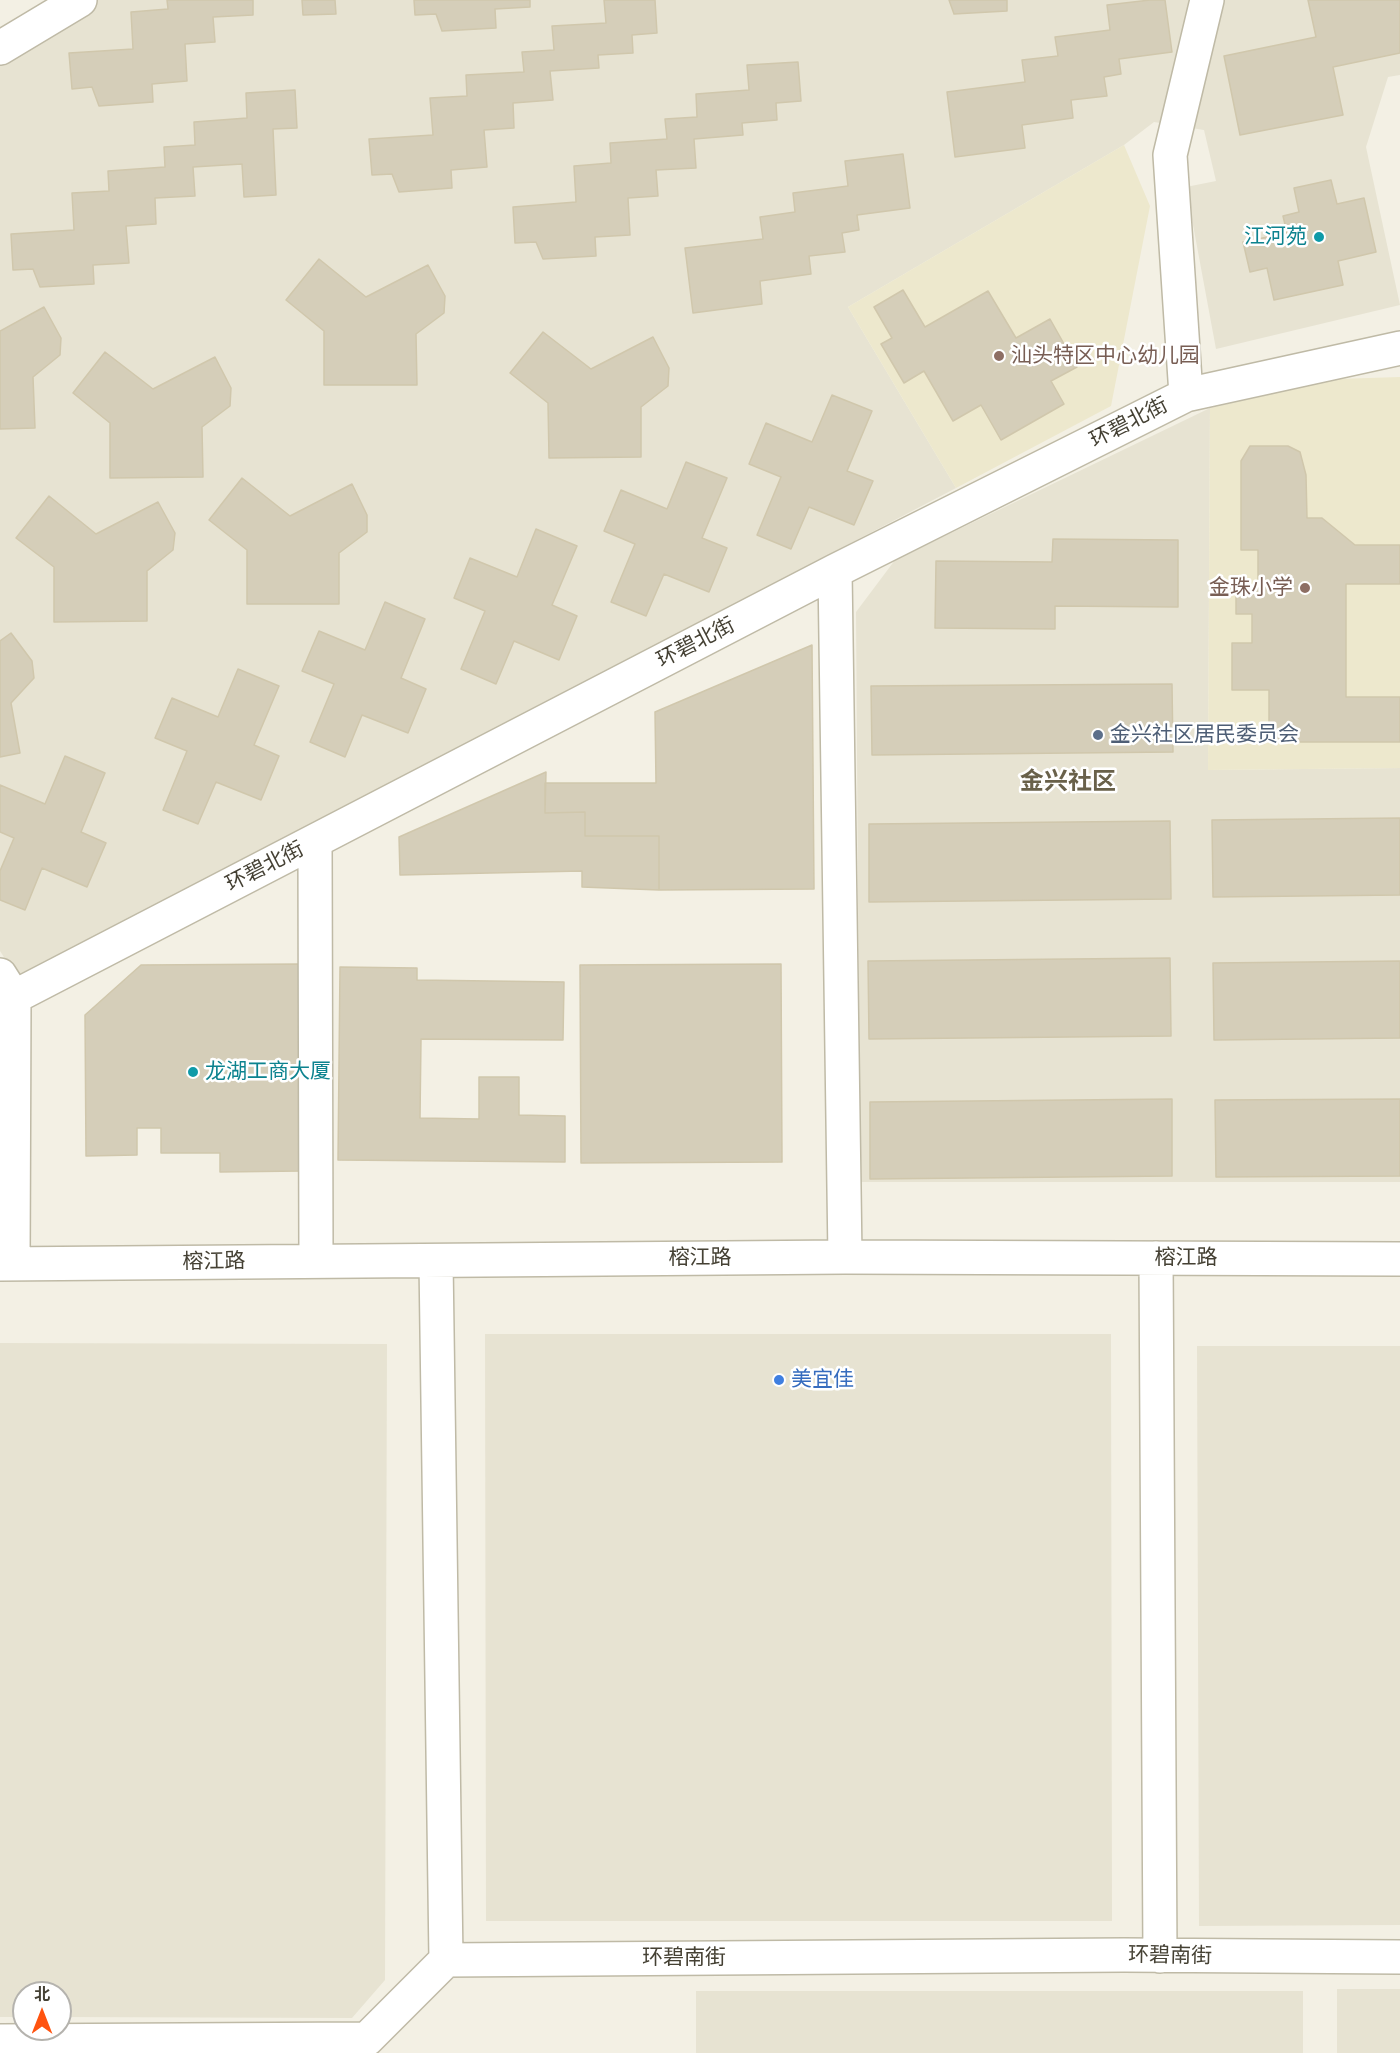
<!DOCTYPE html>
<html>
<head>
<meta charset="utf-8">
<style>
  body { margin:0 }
  #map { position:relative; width:1400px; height:2053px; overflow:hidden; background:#f3f0e4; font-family:Karla,"Noto Sans SC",sans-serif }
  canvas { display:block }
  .north { position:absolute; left:12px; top:1981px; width:60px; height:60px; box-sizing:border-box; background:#fff; border:2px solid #b5b3ae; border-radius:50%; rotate:0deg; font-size:16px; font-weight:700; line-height:24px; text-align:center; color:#454134 }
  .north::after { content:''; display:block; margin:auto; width:21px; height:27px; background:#ff530f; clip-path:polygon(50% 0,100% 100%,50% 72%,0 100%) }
</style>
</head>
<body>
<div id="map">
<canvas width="1400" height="2053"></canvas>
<div class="north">北</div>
</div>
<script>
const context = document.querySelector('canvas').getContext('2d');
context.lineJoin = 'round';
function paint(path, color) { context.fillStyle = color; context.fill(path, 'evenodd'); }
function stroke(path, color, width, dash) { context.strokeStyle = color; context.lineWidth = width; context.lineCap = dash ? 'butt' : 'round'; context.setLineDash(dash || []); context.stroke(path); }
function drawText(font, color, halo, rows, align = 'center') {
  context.font = font + ' Karla,"Noto Sans SC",sans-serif'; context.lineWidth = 5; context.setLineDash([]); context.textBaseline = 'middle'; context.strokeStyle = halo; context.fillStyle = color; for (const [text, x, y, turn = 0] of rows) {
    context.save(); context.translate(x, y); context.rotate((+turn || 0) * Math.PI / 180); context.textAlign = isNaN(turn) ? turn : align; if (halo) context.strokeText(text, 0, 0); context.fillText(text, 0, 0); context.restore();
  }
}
paint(new Path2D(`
  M96,0H1400V75L1388,77L1366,147L1400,305L1216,349L1186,187L1216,181L1204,130L1154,122L1124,145L848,307L956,488L18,979L0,951V57Z
  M1210,408L1208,770L1400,768V1182H860L856,612L895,560Z
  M485,1334H1111L1112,1921H486Z
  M0,1343L387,1344L385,1980L352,2018L60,2017V1993H24V2017H0Z
  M1197,1346H1400V1925L1199,1926Z
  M1337,1989H1400V2053H1337Z
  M696,1991H1303V2053H696Z`), '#e7e3d2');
paint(new Path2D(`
  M1124,145L1150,206L1111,406L956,488L848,307Z
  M1400,377V768L1208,770L1210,408L1337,379Z`), '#ede8cd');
const building = new Path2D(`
  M167,0H253V15L213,17L215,42L185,44L187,81L152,84L153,102L99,106L92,87L72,89L69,53L133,49L131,12L168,9Z
  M302,0H335L336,14L303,15Z
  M414,0H530V7L495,9L496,28L442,31L436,14L415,15Z
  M604,0H655L657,33L632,35L633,53L598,55L599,68L550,71L553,100L513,103L514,128L484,130L487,167L451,170L452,188L399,192L392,174L372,175L369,139L433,135L430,98L467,96L466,75L524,72L522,52L554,50L552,26L606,23Z
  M949,0H1007V11L954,14Z
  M1150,0H1165L1172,52L1119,59L1121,74L1104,77L1107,96L1071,100L1073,118L1022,125L1025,148L955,157L947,92L1025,82L1022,60L1058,56L1055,37L1110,30L1107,5Z
  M1308,0H1400V53L1333,67L1343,115L1240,135L1224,56L1316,37Z
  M798,62L801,101L776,103L777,120L742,123L743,135L694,139L696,168L656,170L658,196L628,198L630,235L595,237L596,256L543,259L536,242L515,243L513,207L576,202L574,166L611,163L610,143L667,139L665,119L697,117L696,94L749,90L747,65Z
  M295,90L297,128L273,129L276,195L244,197L242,164L193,167L195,196L155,198L156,224L126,226L129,263L93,265L94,284L40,287L33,269L13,270L11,234L74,230L72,193L109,191L108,171L165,167L164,147L195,145L194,122L247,118L246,93Z
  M903,154L910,208L857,215L859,230L842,233L845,252L809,256L811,274L760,281L762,304L693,313L685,248L763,239L760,217L795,212L793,193L848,186L845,161Z
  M1331,180L1337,204L1364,198L1376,252L1338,261L1343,285L1274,300L1267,268L1250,272L1243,242L1287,233L1283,216L1299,212L1294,188Z
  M319,259L366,297L428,265L445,296L444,313L416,334L417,385H324V331L286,300Z
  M903,290L925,327L988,291L1016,338L1050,319L1077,367L1051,381L1064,404L1001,440L981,405L953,421L924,371L904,383L881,344L892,338L874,307Z
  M44,307L61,338L60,355L33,377L35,428L0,429V331Z
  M543,332L591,369L653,337L669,368L668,386L641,407V457L549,458L548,403L510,373Z
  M105,352L153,389L215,357L231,388L230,406L202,427L203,477L110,478V423L73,393Z
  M832,395L872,411L847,471L873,481L854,525L809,507L791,549L757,535L781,477L749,464L766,423L812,442Z
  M1250,446H1288L1300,452L1306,475L1307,518H1322L1355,545H1400V584H1346V697H1400V742H1269V690H1232V643H1252V614H1236V588H1258V550H1241V461Z
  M686,462L727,478L702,538L727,548L709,592L664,574L646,616L611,602L635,544L604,531L621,490L667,509Z
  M242,478L290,516L352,484L367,515V532L339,553V604H247V550L209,520Z
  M49,496L96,534L158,502L175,533L173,550L147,571V621L54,622V567L16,538Z
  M536,529L577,546L552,605L577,616L559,660L514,641L496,684L461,669L485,611L454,598L470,558L517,577Z
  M1053,539L1178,540V607L1055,606V629L935,628L936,561L1052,562Z
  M385,602L425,619L401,678L426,689L408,733L362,715L345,757L310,742L334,684L302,671L319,631L365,650Z
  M11,633L32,661L34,678L11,703L20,753L0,757V641Z
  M812,645L814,889L659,890V836H585V812L545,813V783H656L655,712Z
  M238,669L279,686L254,745L279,756L261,800L216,782L198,824L163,810L187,751L155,738L172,698L218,717Z
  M1172,684L1173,752L872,755L871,686Z
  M65,756L105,773L81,832L106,843L87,887L42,868L25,910L0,900V871L14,838L0,832V785L45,804Z
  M546,772L545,813L585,812V836H659V890L582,887V871L400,875L399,837Z
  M1400,818V895L1213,897L1212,820Z
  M1170,821L1171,899L869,902V824Z
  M1170,958L1171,1036L869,1039L868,961Z
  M1400,961V1038L1214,1040L1213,963Z
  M299,964L301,1171L220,1172V1153H161V1128H137V1155L86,1156L85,1015L141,965Z
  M781,964L782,1162L581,1163L580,965Z
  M340,967L417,968V980L564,982L563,1040L421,1039L420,1118L479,1119V1077H519V1115L565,1116V1162L338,1160Z
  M1172,1099V1176L870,1179V1102Z
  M1400,1099V1176L1216,1177L1215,1100Z`);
paint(building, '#d5ceb9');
stroke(building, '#d0c7ac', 1.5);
const minor = new Path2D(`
  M0,48L80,0
  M1186,395L1170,155L1207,0
  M835,571L845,1257
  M315,841L316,1261
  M0,975L14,997L13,1264
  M14,997L835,571L1186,395L1400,348
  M1156,1258L1160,1956
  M436,1261L446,1960
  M0,1264L845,1257L1400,1259
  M0,2041L367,2039L446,1960L1124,1955L1400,1957`);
stroke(minor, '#bfbaa6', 36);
stroke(minor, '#fff', 33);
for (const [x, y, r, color] of [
  [1319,237,6,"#0f9aa8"],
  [999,356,6,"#8d6e63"],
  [1305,588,6,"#8d6e63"],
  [1098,735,6,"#5c6f8a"],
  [193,1072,6,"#0f9aa8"],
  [779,1380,6,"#3f7fe0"]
]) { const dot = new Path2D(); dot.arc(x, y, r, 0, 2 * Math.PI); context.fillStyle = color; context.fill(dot); stroke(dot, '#fff', 2); }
drawText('21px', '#0d838f', '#fff', [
  ["江河苑",1307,237],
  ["龙湖工商大厦",205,1072,"left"]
], 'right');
drawText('21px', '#785e54', '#fff', [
  ["汕头特区中心幼儿园",1011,356],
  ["金珠小学",1293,588,"right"]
], 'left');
drawText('21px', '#454134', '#fff', [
  ["环碧北街",1129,423,-27],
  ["环碧北街",696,643,-27],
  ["环碧北街",265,867,-27],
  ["榕江路",700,1258],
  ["榕江路",1186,1258],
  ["榕江路",214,1262,-1],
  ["环碧南街",1170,1956,1],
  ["环碧南街",684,1958]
]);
drawText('21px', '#4e5e75', '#fff', [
  ["金兴社区居民委员会",1110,735]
], 'left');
drawText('21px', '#366cbe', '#fff', [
  ["美宜佳",791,1380]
], 'left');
drawText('bold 24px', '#69614a', '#fff', [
  ["金兴社区",1068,782]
]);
</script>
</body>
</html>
